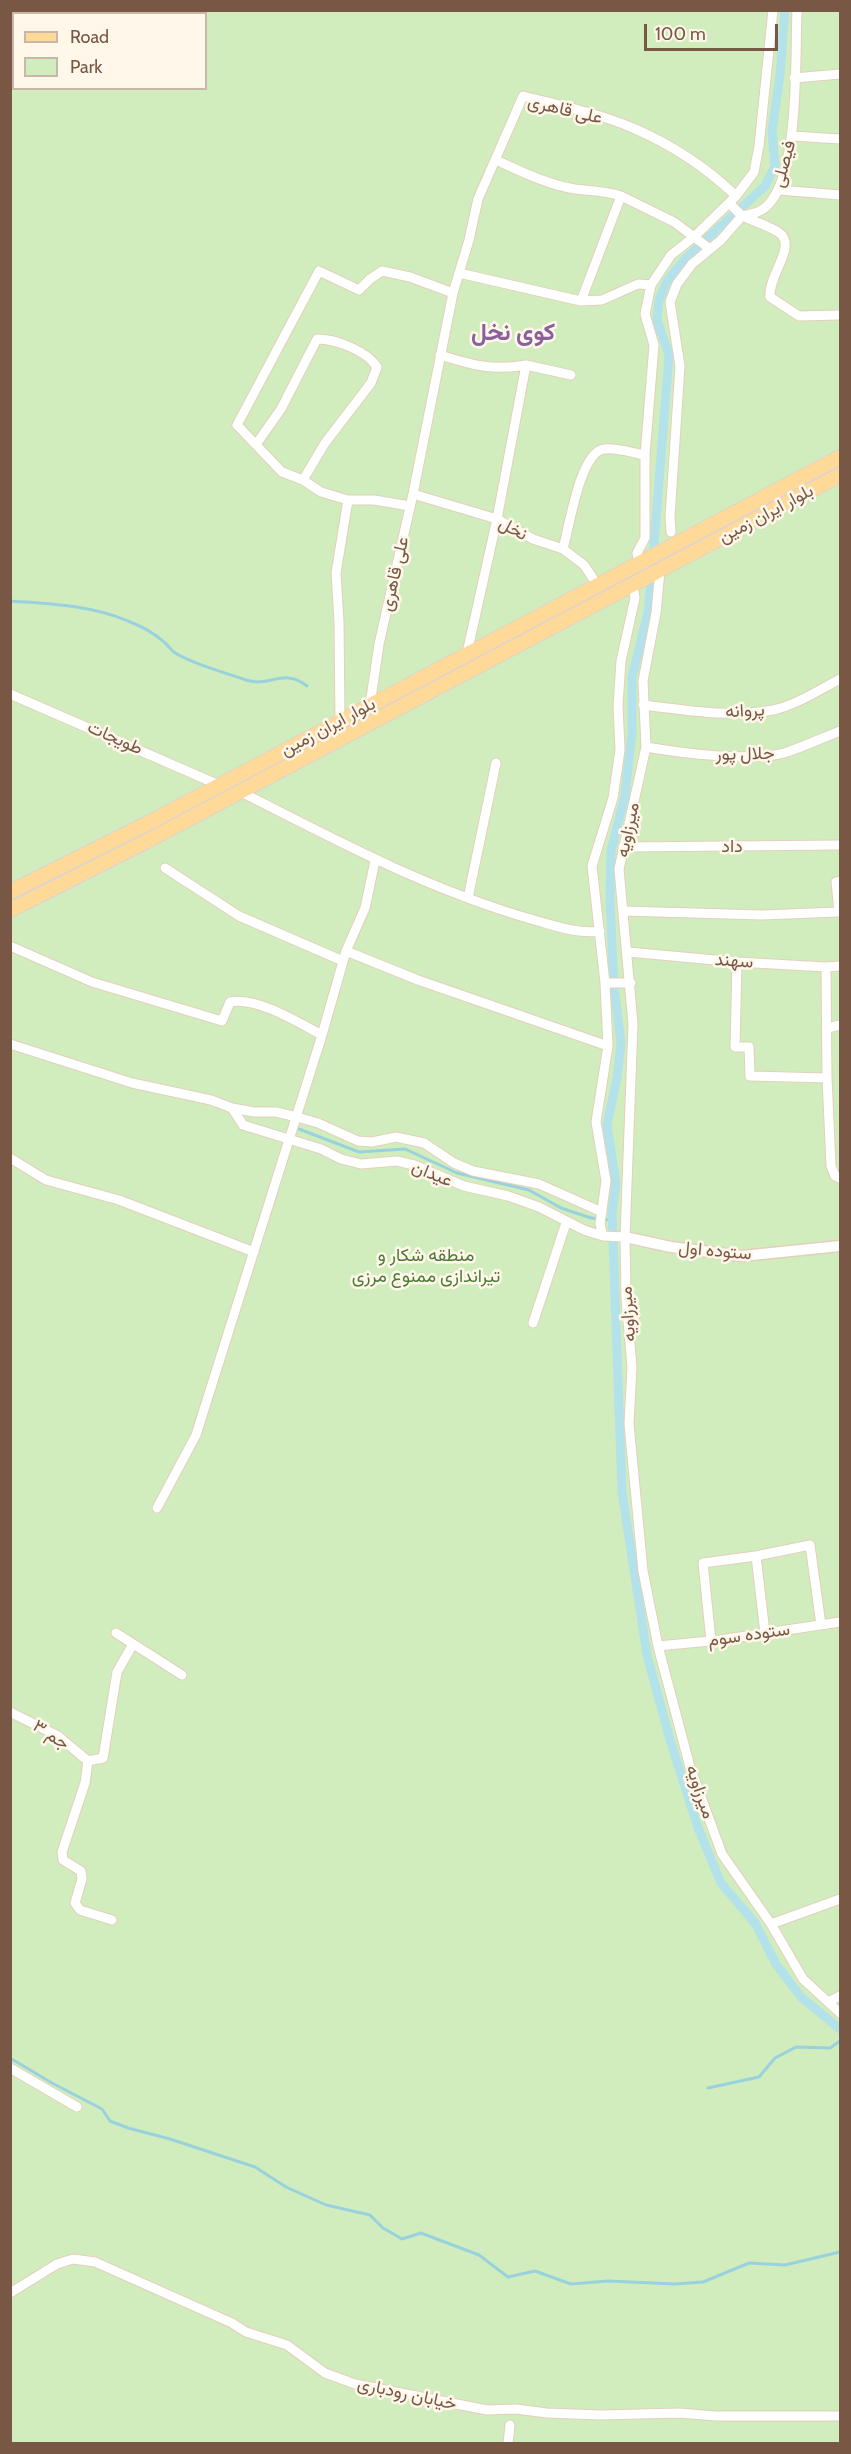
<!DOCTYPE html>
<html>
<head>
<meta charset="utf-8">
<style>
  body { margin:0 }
  #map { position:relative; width:851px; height:2454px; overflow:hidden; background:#fff3e1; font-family:Cabin,sans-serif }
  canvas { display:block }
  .frame { position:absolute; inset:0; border:12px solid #785845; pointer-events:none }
  .legend { position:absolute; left:12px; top:12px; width:195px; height:78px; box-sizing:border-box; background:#fff7ea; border:2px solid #c9b7a8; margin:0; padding:8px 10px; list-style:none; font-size:18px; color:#785845 }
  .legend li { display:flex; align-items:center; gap:12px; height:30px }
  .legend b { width:30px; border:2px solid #c9b7a8 }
  .scale { position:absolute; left:644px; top:24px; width:134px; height:27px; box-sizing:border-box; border:3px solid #785845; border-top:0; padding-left:8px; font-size:18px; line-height:21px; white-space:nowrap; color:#785845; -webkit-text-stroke:4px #fff7ea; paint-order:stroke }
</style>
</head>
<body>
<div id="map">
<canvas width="851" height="2454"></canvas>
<div class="frame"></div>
<ul class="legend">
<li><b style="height:8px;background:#ffd998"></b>Road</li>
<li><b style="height:16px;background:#d1edbe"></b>Park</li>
</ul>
<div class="scale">100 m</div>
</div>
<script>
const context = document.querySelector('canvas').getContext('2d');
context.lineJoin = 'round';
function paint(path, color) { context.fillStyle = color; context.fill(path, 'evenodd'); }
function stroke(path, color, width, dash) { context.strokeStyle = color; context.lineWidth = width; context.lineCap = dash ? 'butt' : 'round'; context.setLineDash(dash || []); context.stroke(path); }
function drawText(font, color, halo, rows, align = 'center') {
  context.font = font + ' Cabin,Vazirmatn,sans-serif'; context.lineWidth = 5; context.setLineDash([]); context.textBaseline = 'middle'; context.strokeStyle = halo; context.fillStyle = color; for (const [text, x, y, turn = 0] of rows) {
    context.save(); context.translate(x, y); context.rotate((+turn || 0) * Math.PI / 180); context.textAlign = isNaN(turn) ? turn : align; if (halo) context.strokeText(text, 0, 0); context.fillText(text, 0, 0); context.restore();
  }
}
paint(new Path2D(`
  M11,11H840V2443L11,2444ZM14,14H206V88H14Z`), '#d1edbe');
stroke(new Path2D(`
  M10,601C49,604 92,605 128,621C141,626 154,633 164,642C169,646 172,652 177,654C198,666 224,672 246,680C270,688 283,667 307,686
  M299,1129L359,1152L405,1149L457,1173L529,1190L561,1208L591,1218L612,1220
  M10,2058L52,2083L102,2109L110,2121L128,2128L170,2139L255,2167L286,2187L326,2205L370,2215L383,2228L402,2239L421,2233L479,2255L508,2277L535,2271L571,2284L608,2281L675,2284L703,2282L749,2263L785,2265L840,2252
  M708,2088L759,2077L775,2058L796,2047L830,2048L840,2041`), '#99d2dd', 3);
stroke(new Path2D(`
  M653,558L669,355L657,320L659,300L667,281L687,257L765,186L775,166L772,131L780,75L785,10
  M652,572L648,611L632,678V733L625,795L611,851L610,901L614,987L621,1043L617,1078L607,1125L616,1184L612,1212L622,1492L647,1655L670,1740L698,1828L721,1883L755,1923L776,1964L801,1997L840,2029`), '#b4e2ea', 9);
const minor = new Path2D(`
  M797,10C795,56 800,175 767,206C760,213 751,214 742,216C753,221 767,225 778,232C799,245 768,274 770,297L799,316L840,315
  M794,78L840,74
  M792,136L840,139
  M496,160C520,171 548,185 575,189C591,191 605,191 621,196L581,301
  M779,190L840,195
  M621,196L674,222L710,249
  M736,196L754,172L759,146L773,10
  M459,273L581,301L602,300L638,284L651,285
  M440,355C472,365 493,371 526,365
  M257,443L281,409L317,339C336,339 367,351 377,367L371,383L325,443L303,480
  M413,494L497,519L533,539L563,549L584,565L598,586
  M410,506L374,500H348L321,492L303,480L282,472L237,425L319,271L359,290L370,279L382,271L410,277L453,293
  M671,532L670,517L680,366L670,302L677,284L692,264L721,240L742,216L729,203
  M563,549C569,528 580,452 604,449C616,447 633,453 645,455
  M660,570L656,613L643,681L646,747L619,869L633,1024L625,1237L626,1298L632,1367L629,1424L643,1571L658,1646L690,1767L722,1854L771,1924L803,1979L828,2002L840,1996
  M467,653L497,519L526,365L571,375
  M10,694L219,785
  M370,705L379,644L413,494L453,293L469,240L478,199L523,96C559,105 598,113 633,128C670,144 707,168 736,196L695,236L671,255L651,285L645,314L654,345L645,455V538L637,553L639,563
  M643,705C686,710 730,718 773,710C796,705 819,690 840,679
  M340,721L339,622L336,573L348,500
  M646,747C681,753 751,762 784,753C803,747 822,738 840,731
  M241,792C337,841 429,890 534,920C556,926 577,934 600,931
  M623,847L840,845
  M165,868L239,916L343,961
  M468,898L496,763
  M624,911L762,915L839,912L836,882L840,881
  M10,946L92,982L222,1021L230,1002C256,996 299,1023 322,1035
  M346,951L418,980L608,1046
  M628,952L737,962L826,967L840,966
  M737,962L735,1047H749L750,1076L827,1078
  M826,967L827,1078L831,1166L835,1176L840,1178
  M605,983H631
  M827,1028L840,1025
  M10,1044L132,1083L211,1100L232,1108L254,1112H276L297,1117L318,1123L358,1141L372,1142L396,1137L424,1143L454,1163L473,1171L539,1184L602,1212
  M232,1108L243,1125L321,1149L341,1159L361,1164L397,1161L414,1165L464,1186L508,1196L539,1207L584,1230L603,1236L625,1237
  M10,1158L46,1180L119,1200L254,1252
  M603,1236L600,1224L606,1181L596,1122L608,1046L605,983L592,866L613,798L620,750L618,705L621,661L635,598L633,585
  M533,1323L566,1223
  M157,1508L196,1435L322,1035L346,951L365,908L375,861
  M756,1556L810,1545L821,1625
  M116,1633L182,1675
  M711,1641L703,1563L756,1556L765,1633
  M658,1646L720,1640L840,1622
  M10,1712L58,1736L88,1761
  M112,1920L80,1910L75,1903L82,1879L81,1871L63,1860L62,1852L85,1783L88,1761L103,1758L117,1672L133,1644
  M771,1924L840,1899
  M828,2002L840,2013
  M10,2068L77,2107
  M10,2293L57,2264L73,2259L95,2262L232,2323L246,2332L287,2345L325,2373L355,2384L487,2410L516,2409L547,2413L600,2415L679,2413L716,2416H840
  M508,2444L510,2425`);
const tertiary = new Path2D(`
  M625,1237L671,1247L742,1256L840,1246`);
const primary = new Path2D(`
  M10,892L150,822L840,457
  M10,910L147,841L840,475`);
stroke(minor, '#e4cfbc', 11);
stroke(tertiary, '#e4cfbc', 13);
stroke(primary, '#dcd4cf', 16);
stroke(minor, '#fff', 9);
stroke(tertiary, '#fff', 10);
stroke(primary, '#ffd998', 14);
drawText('18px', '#785845', '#fff7ea', [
  ["علی قاهری",565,110,13],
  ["فیصلی",784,164,-75],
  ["بلوار ایران زمین",766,514,-28],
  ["نخل",513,529,28],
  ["علی قاهری",395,574,-77],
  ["پروانه",745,711,-3],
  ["بلوار ایران زمین",328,727,-28],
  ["طویجات",115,738,24],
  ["جلال پور",745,754,-1],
  ["میرزاویه",628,830,-78],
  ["داد",732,847],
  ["سهند",734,961,4],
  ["عیدان",432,1174,22],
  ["ستوده اول",715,1251,5],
  ["میرزاویه",628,1314,-94],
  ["ستوده سوم",749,1635,-8],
  ["جم ۳",51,1735,33],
  ["میرزاویه",700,1792,71],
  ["خیابان رودباری",407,2394,12]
]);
drawText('18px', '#4c7a39', '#fff7ea', [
  ["منطقه شکار و",426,1256],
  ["تیراندازی ممنوع مرزی",426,1277]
]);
drawText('bold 24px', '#89609d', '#fff7ea', [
  ["کوی نخل",513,333]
]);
</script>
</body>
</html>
